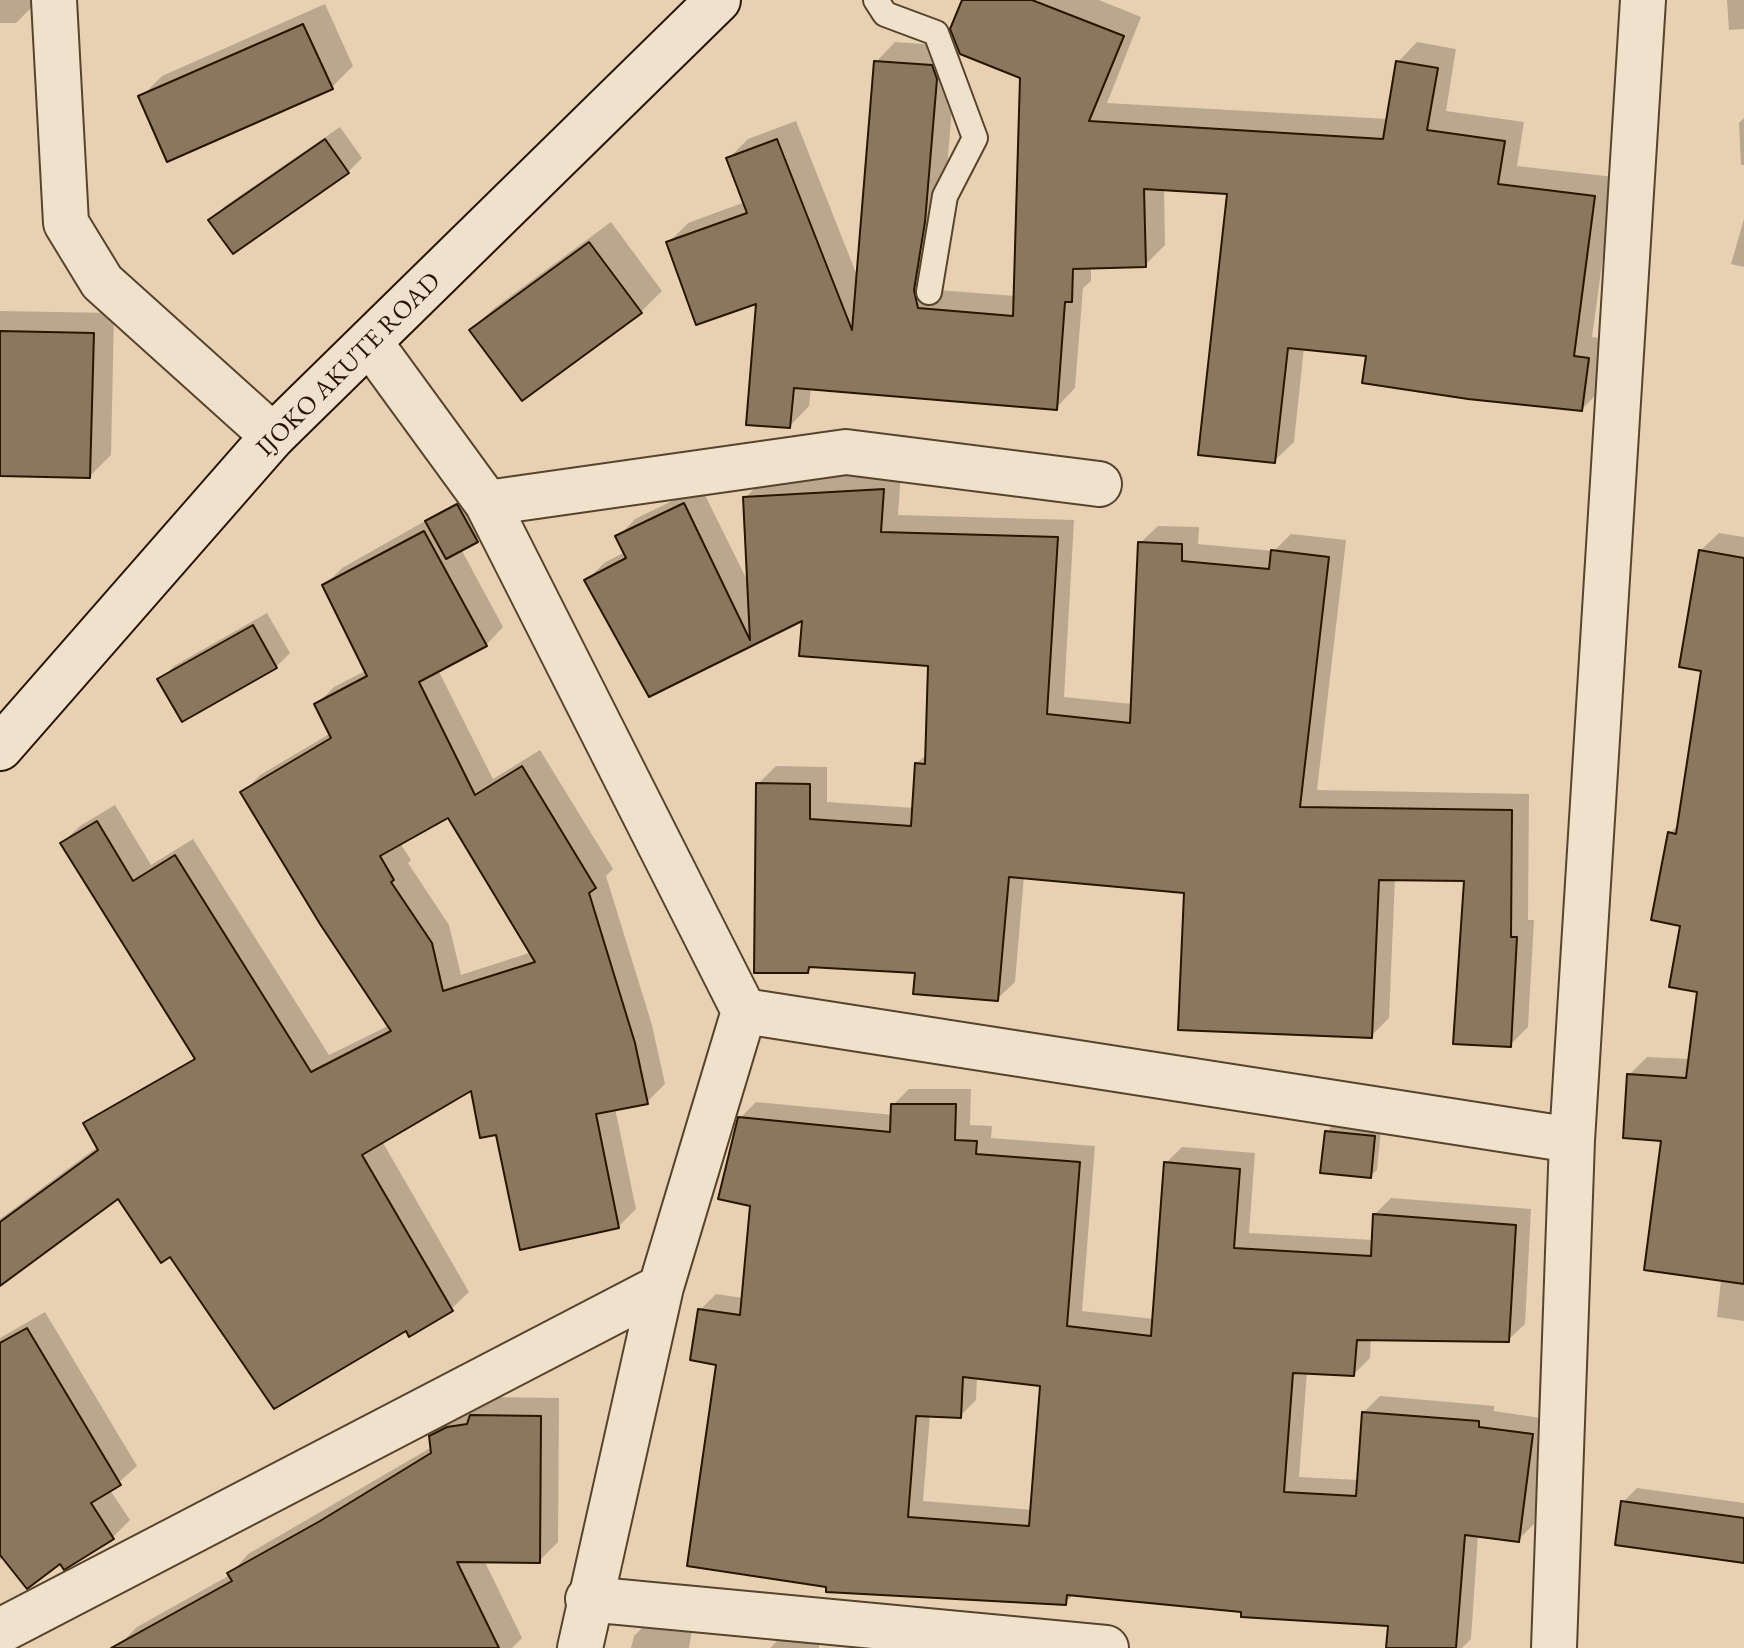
<!DOCTYPE html>
<html>
<head>
<meta charset="utf-8">
<style>
  body { margin:0 }
  canvas { display:block; background:#e8d1b2 }
</style>
</head>
<body>
<canvas width="1744" height="1648"></canvas>
<script>
const context = document.querySelector('canvas').getContext('2d');
context.lineJoin = 'round';
function paint(path, color) { context.fillStyle = color; context.fill(path, 'evenodd'); }
function stroke(path, color, width, dash) { context.strokeStyle = color; context.lineWidth = width; context.lineCap = dash ? 'butt' : 'round'; context.setLineDash(dash || []); context.stroke(path); }
function drawText(font, color, halo, rows, align = 'center') {
  context.font = font + ' "EB Garamond",serif'; context.lineWidth = 6; context.setLineDash([]); context.textBaseline = 'middle'; context.strokeStyle = halo; context.fillStyle = color; for (const [text, x, y, turn = 0] of rows) {
    context.save(); context.translate(x, y); context.rotate((+turn || 0) * Math.PI / 180); context.textAlign = isNaN(turn) ? turn : align; if (halo) context.strokeText(text, 0, 0); context.fillText(text, 0, 0); context.restore();
  }
}
paint(new Path2D(`
  M0,0H34V5L16,23H0Z
  M964,0H1099L1141,17L1107,103L1388,119L1398,62L1417,42L1456,49L1446,111L1524,122L1517,166L1614,177L1592,337L1607,339L1601,390L1582,409L1368,354L1304,347L1294,442L1274,461L1229,192L1164,188L1165,245L1145,265L1091,266V281L1083,288L1075,388L1056,408L811,387L809,406L790,426L758,301L669,242L688,223L745,202L728,159L748,139L796,121L858,278L876,62L895,42L951,46L956,59L937,290L1016,296L1022,77Z
  M1727,0H1744V29L1729,30Z
  M325,4L353,66L332,87L141,97L162,76Z
  M1744,118V165H1741L1739,123Z
  M340,127L362,158L348,172L211,220L225,206Z
  M1744,219V267L1731,264Z
  M611,222L662,291L641,312L472,330L493,309Z
  M0,311L114,313L111,455L90,476L0,474Z
  M901,473L898,515L1074,520L1064,697L1133,704L1140,543L1158,526L1199,527L1198,544L1274,551L1291,534L1346,540L1317,790L1529,794L1528,920H1534L1528,1027L1510,1045L1466,879L1395,878L1389,1018L1371,1036L1186,891L1024,876L1015,982L997,999L917,971L813,965L808,971L758,784L776,766L827,767V802L914,808L916,764L928,753L930,664L804,618L650,695L586,581L604,563L625,552L618,537L635,519L701,487L750,586L745,498L763,480Z
  M464,499L484,534L461,549L503,627L486,645L438,670L493,779L540,750L613,869L606,876L652,1025L665,1084L647,1102L615,1108L636,1209L618,1227L472,1088L382,1141L469,1292L451,1309L406,1328L171,1254L118,1196L0,1260V1219L234,1046L62,843L80,826L115,805L151,865L193,839L329,1055L390,1025L243,793L260,775L331,733L316,705L334,687L367,670L324,586L342,568ZM448,816L532,952L461,975L449,925L408,863L411,860L400,843Z
  M1719,533L1744,537V1321L1717,1317L1721,1279L1664,1139L1629,1075L1647,1057L1690,1059L1699,991L1683,924L1670,833L1680,823L1704,670L1700,551Z
  M267,613L290,653L276,667L160,680L174,666Z
  M909,1089H971L970,1125L992,1126L991,1138L1095,1146L1082,1311L1154,1319L1166,1163L1182,1147L1255,1153L1249,1233L1373,1240L1375,1214L1391,1198L1531,1209L1525,1324L1508,1340L1371,1338L1370,1358L1354,1374L1307,1372L1299,1477L1359,1480L1364,1412L1380,1396L1494,1406V1411L1548,1419L1534,1524L1518,1540L1478,1535L1471,1639L1462,1648H1388L1390,1624L1075,1593L1065,1603L828,1590L719,1363L700,1310L716,1294L743,1298L752,1204L740,1118L756,1102L893,1115V1105ZM977,1377L1042,1385L1033,1510L923,1501L930,1414L960,1416L976,1400Z
  M1333,1125L1381,1130L1377,1170L1370,1176L1327,1132Z
  M45,1312L137,1466L110,1490L130,1520L113,1537L61,1561L4,1557L0,1560V1338Z
  M490,1397L559,1398L558,1542L539,1561L484,1560L522,1638L512,1648H120L119,1645L137,1627L230,1575L248,1554L432,1447L431,1437L450,1418L481,1407Z
  M1637,1488L1744,1503V1561L1623,1502Z
  M652,1618L693,1624L689,1648H631L634,1636Z
  M781,1637L819,1643V1648H770Z`), '#0003');
const building = new Path2D(`
  M962,0H1032L1124,36L1089,121L1383,139L1396,61L1438,68L1427,130L1505,141L1498,184L1595,196L1574,356L1589,358L1582,411L1468,399L1362,383L1366,356L1288,348L1275,463L1198,455L1227,194L1144,189L1146,267L1073,269L1072,302H1065L1057,410L794,388L790,428L746,425L756,304L696,325L666,242L747,213L726,158L777,139L852,330L874,61L932,65L937,79L925,222L914,290L918,308L1013,316L1020,78L960,54L950,29Z
  M303,24L333,89L167,162L138,96Z
  M325,139L349,173L233,254L208,220Z
  M589,242L642,313L522,401L469,330Z
  M0,331L94,333L90,478L0,476Z
  M884,489L881,532L1058,537L1047,714L1130,723L1138,542L1182,544V561L1269,569L1271,550L1329,557L1300,807L1512,810L1511,937H1517L1511,1047L1453,1044L1464,881L1379,880L1372,1038L1178,1030L1184,893L1009,877L998,1001L913,994L915,973L809,967L808,973H754L756,783L810,784V819L911,826L915,763L925,764L928,666L799,656L802,621L649,697L584,580L626,558L615,536L684,503L750,640L743,497Z
  M457,504L478,542L446,559L425,521Z
  M424,531L487,646L419,682L475,795L522,766L596,888L589,893L635,1043L648,1104L596,1114L619,1228L520,1250L496,1135L480,1138L471,1091L362,1155L453,1311L409,1337L406,1331L274,1409L170,1257L161,1263L118,1199L0,1286V1222L98,1150L83,1123L195,1059L60,843L97,821L133,881L175,855L311,1072L391,1031L320,924L240,792L331,738L314,704L367,676L322,585ZM448,818L535,962L443,991L432,943L391,882L394,880L380,856Z
  M1699,550L1744,558V1284L1644,1270L1661,1141L1623,1138L1627,1074L1686,1078L1697,992L1669,987L1680,926L1651,920L1668,832L1676,834L1701,671L1679,667Z
  M253,625L277,668L182,722L157,679Z
  M891,1104H956L955,1140L977,1141L976,1154L1080,1162L1067,1326L1151,1336L1164,1162L1240,1169L1234,1248L1371,1256L1373,1214L1516,1225L1509,1342L1357,1340L1354,1376L1293,1373L1284,1492L1356,1496L1362,1412L1479,1421V1427L1533,1434L1519,1542L1465,1535L1456,1648H1386L1388,1626L1241,1617V1612L1067,1595L1066,1605L826,1592V1587L687,1566L716,1365L690,1360L698,1309L740,1315L750,1206L718,1199L738,1117L890,1132ZM963,1377L1040,1386L1029,1526L908,1517L916,1416L961,1418Z
  M1325,1131L1375,1136L1371,1178L1320,1173Z
  M27,1328L121,1485L91,1503L114,1539L64,1570L60,1564L27,1589L0,1555V1343Z
  M470,1415L541,1416L540,1563L457,1562L499,1648H111L232,1581L227,1573L320,1521L431,1453L429,1436L447,1427L467,1424Z
  M1621,1501L1744,1518V1563L1615,1545Z`);
paint(building, '#8b775d');
stroke(building, '#271501', 2);
const service = new Path2D(`
  M876,0L885,14L936,33L975,138L945,196L929,292`);
const minor = new Path2D(`
  M54,0L66,223L102,282L273,436
  M371,344L487,503L744,1011L661,1287L580,1648
  M487,503L846,452L1099,484
  M744,1011L1572,1140
  M588,1599L1106,1648
  M0,1631L661,1287
  M1554,1648L1572,1140L1643,0`);
const secondary = new Path2D(`
  M0,748L273,436L718,0`);
stroke(service, '#57442d', 28);
stroke(minor, '#57442d', 48);
stroke(secondary, '#271501', 48);
stroke(service, '#f0e1cd', 24);
stroke(minor, '#f0e1cd', 44);
stroke(secondary, '#f0e1cd', 44);
drawText('26px', '#271501', '#f0e1cd', [
  ["IJOKO AKUTE ROAD",349,365,-45]
]);
</script>
</body>
</html>
